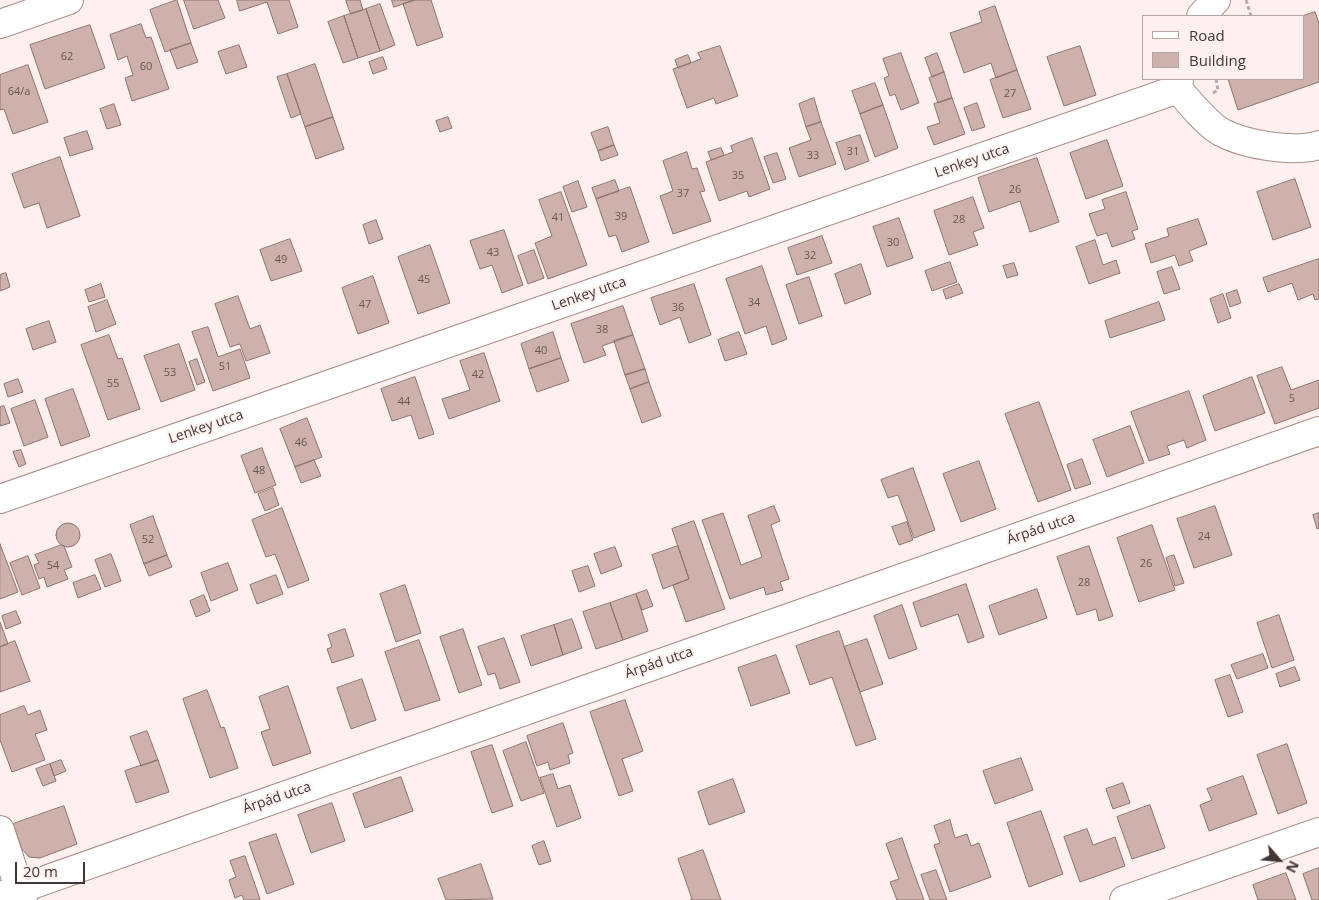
<!DOCTYPE html>
<html>
<head>
<meta charset="utf-8">
<style>
  body { margin:0 }
  #map { position:relative; width:1319px; height:900px; overflow:hidden; background:#fdf0ee; font-family:"Open Sans",sans-serif }
  canvas { display:block }
  .legend { position:absolute; left:1142px; top:15px; width:162px; height:65px; box-sizing:border-box; background:#fdf0ee; border:1px solid #b2a6a4; margin:0; padding:6px 9px; list-style:none; font-size:15px; color:#423734 }
  .legend li { display:flex; align-items:center; gap:10px; height:25px }
  .legend b { width:25px; border:1px solid #b2a6a4 }
  .north { position:absolute; left:1254px; top:835px; width:50px; height:50px; -webkit-text-stroke:4px #fdf0ee; paint-order:stroke; rotate:117deg; font-size:14px; font-weight:700; line-height:20px; text-align:center; color:#423734 }
  .north::after { content:''; display:block; margin:auto; width:18px; height:22px; background:#423734; clip-path:polygon(50% 0,100% 100%,50% 72%,0 100%) }
  .scale { position:absolute; left:15px; top:862px; width:70px; height:22px; box-sizing:border-box; border:2px solid #423734; border-top:0; padding-left:6px; font-size:15px; line-height:18px; white-space:nowrap; color:#423734; -webkit-text-stroke:4px #fdf0ee; paint-order:stroke }
</style>
</head>
<body>
<div id="map">
<canvas width="1319" height="900"></canvas>
<ul class="legend">
<li><b style="height:6px;background:#fff"></b>Road</li>
<li><b style="height:14px;background:#ceb1ab"></b>Building</li>
</ul>
<div class="north">N</div>
<div class="scale">20 m</div>
</div>
<script>
const context = document.querySelector('canvas').getContext('2d');
context.lineJoin = 'round';
function paint(path, color) { context.fillStyle = color; context.fill(path, 'evenodd'); }
function stroke(path, color, width, dash) { context.strokeStyle = color; context.lineWidth = width; context.lineCap = dash ? 'butt' : 'round'; context.setLineDash(dash || []); context.stroke(path); }
function drawText(font, color, halo, rows, align = 'center') {
  context.font = font + ' "Open Sans",sans-serif'; context.lineWidth = 4; context.setLineDash([]); context.textBaseline = 'middle'; context.strokeStyle = halo; context.fillStyle = color; for (const [text, x, y, turn = 0] of rows) {
    context.save(); context.translate(x, y); context.rotate((+turn || 0) * Math.PI / 180); context.textAlign = isNaN(turn) ? turn : align; if (halo) context.strokeText(text, 0, 0); context.fillText(text, 0, 0); context.restore();
  }
}
const building = new Path2D(`
  M177,0L191,43L165,52L150,10Z
  M184,0H218L225,18L194,29Z
  M237,0H289L298,27L278,34L267,2L240,11Z
  M346,0H360L363,10L351,14Z
  M392,0H415L394,7Z
  M415,0H431L443,37L417,46L403,4Z
  M380,4L395,45L380,51L366,9Z
  M995,6L1017,70L996,78L991,63L964,73L950,33L982,22L979,12Z
  M366,9L380,51L358,58L344,16Z
  M1315,12L1319,23V82L1238,110L1228,79H1303V16Z
  M344,16L358,58L343,63L328,22Z
  M141,24L146,38L151,37L169,89L132,101L125,78L133,75L127,56L118,60L110,35Z
  M90,25L105,68L45,89L30,45Z
  M191,43L198,62L177,69L170,50Z
  M239,45L247,67L226,74L218,52Z
  M720,46L738,96L716,104L714,98L687,108L673,69L701,59L698,53Z
  M1080,46L1096,95L1064,106L1047,57Z
  M901,53L919,103L901,110L895,94L890,96L884,78L889,76L883,59Z
  M937,53L944,72L932,77L925,58Z
  M688,55L691,63L678,68L675,60Z
  M383,57L387,69L373,74L369,62Z
  M315,64L333,117L305,127L287,74Z
  M28,65L48,122L13,134L4,109L0,110V75Z
  M1017,70L1031,109L1003,118L990,80Z
  M944,72L952,98L938,103L929,78Z
  M287,74L301,114L291,118L277,77Z
  M875,83L883,105L860,114L852,91Z
  M814,98L821,122L806,127L799,104Z
  M952,98L965,134L934,145L927,127L940,123L934,104Z
  M977,103L985,127L972,131L964,108Z
  M114,104L121,125L107,129L100,109Z
  M883,105L898,148L875,157L860,114Z
  M333,117L344,149L316,159L305,127Z
  M448,117L452,128L440,132L436,121Z
  M821,122L836,164L799,177L789,148L811,140L806,127Z
  M608,127L614,145L598,151L591,133Z
  M87,131L93,149L70,156L64,138Z
  M860,135L869,161L845,170L836,143Z
  M752,138L770,189L749,197L747,191L719,201L706,162L733,152L731,146Z
  M1107,140L1123,186L1086,199L1070,153Z
  M614,145L618,155L601,161L598,151Z
  M721,148L724,155L711,160L708,152Z
  M687,152L692,169L697,168L705,191L700,192L711,221L673,234L660,196L673,191L663,161Z
  M777,153L786,179L773,183L764,157Z
  M60,157L80,216L47,228L39,203L24,208L12,174Z
  M1037,158L1059,222L1030,232L1020,201L989,212L978,178Z
  M1295,179L1311,227L1273,240L1257,192Z
  M615,180L619,191L596,199L592,188Z
  M578,181L587,207L572,212L563,187Z
  M630,187L649,242L622,252L616,235L609,237L596,199Z
  M561,192L587,265L548,279L535,243L552,236L539,200Z
  M1126,192L1138,229L1132,231L1135,239L1112,247L1107,233L1097,236L1089,214L1105,209L1102,200Z
  M973,197L984,228L973,232L978,245L949,255L934,211Z
  M899,218L913,258L887,267L873,227Z
  M1198,219L1207,244L1189,251L1193,261L1179,266L1175,255L1151,263L1145,244L1169,236L1167,229Z
  M376,220L383,239L369,244L363,225Z
  M504,230L523,285L502,293L492,265L480,269L470,241Z
  M822,236L832,263L797,275L788,248Z
  M290,239L302,271L271,281L260,250Z
  M1095,240L1103,265L1116,260L1120,273L1089,284L1076,247Z
  M430,245L450,303L418,314L398,257Z
  M534,250L544,278L528,284L518,256Z
  M1319,259V299L1315,300L1313,294L1298,300L1292,283L1268,292L1263,278Z
  M950,262L957,282L932,291L925,271Z
  M1014,263L1018,275L1007,278L1003,266Z
  M861,264L871,294L845,304L835,274Z
  M762,266L787,339L772,345L766,326L745,334L726,279Z
  M1172,267L1180,289L1164,294L1157,272Z
  M6,273L10,287L0,291V275Z
  M373,276L389,323L358,334L342,288Z
  M809,277L822,316L799,324L786,285Z
  M101,284L105,297L89,302L85,290Z
  M694,284L711,335L689,343L680,317L660,325L651,298Z
  M959,284L963,293L946,299L943,290Z
  M1237,290L1241,303L1230,307L1226,294Z
  M1223,294L1231,318L1218,323L1210,299Z
  M238,296L250,329L260,325L270,353L246,361L240,344L230,347L215,304Z
  M107,300L116,324L96,332L88,307Z
  M1159,302L1165,320L1110,338L1105,321Z
  M623,306L633,335L602,346L606,355L584,363L571,324Z
  M49,321L56,342L33,350L26,329Z
  M208,327L218,357L240,349L250,378L213,391L192,332Z
  M553,332L561,358L529,369L521,344Z
  M739,332L747,354L725,361L718,340Z
  M109,335L118,359L122,358L140,409L108,420L81,345Z
  M633,335L645,369L625,375L614,341Z
  M179,344L195,390L161,402L144,356Z
  M484,353L500,401L449,419L442,399L470,390L460,361Z
  M561,358L569,381L537,392L529,369Z
  M197,359L205,382L197,385L189,362Z
  M1282,367L1291,390L1319,380V408L1275,424L1257,376Z
  M645,369L649,382L630,389L625,375Z
  M415,377L434,434L419,439L411,415L392,421L381,389Z
  M1252,377L1265,413L1215,431L1203,396Z
  M18,379L23,392L8,397L4,384Z
  M649,382L661,416L642,423L630,389Z
  M73,389L90,436L61,446L45,399Z
  M1189,391L1206,440L1187,448L1184,440L1167,446L1170,454L1149,461L1131,412Z
  M35,400L48,437L24,446L11,409Z
  M1039,402L1071,490L1038,502L1005,414Z
  M4,406L10,423L0,426V407Z
  M307,418L322,457L295,467L280,429Z
  M1130,426L1144,463L1107,477L1093,440Z
  M262,448L276,485L255,493L241,456Z
  M21,450L26,464L19,467L13,452Z
  M1082,459L1091,484L1075,489L1067,465Z
  M314,460L321,476L301,483L295,467Z
  M979,461L996,509L961,522L943,474Z
  M913,468L935,530L914,538L898,495L888,498L881,480Z
  M273,488L279,505L265,511L258,494Z
  M774,506L780,521L771,525L789,579L780,582L783,590L766,595L764,587L730,599L702,520L723,513L741,565L762,557L748,516Z
  M1215,506L1232,555L1194,568L1177,519Z
  M282,508L309,580L288,588L275,554L266,557L252,520Z
  M1319,513V528L1317,529L1313,515Z
  M153,516L167,555L144,564L130,525Z
  M694,521L725,609L686,622L673,585L689,579L672,529Z
  M907,522L913,540L899,545L892,527Z
  M56 535a12 12 0 1 1 24 0a12 12 0 1 1-24 0Z
  M1152,525L1175,590L1139,602L1117,538Z
  M0,544L18,592L0,599Z
  M61,545L64,546L72,567L64,570L68,579L47,587L44,577L39,579L34,565L39,563L35,555Z
  M678,546L689,579L663,589L652,555Z
  M1089,546L1113,616L1099,621L1096,609L1077,615L1057,557Z
  M615,547L622,566L601,574L594,554Z
  M111,554L121,581L105,587L95,560Z
  M167,555L172,567L149,576L144,564Z
  M1174,555L1184,583L1175,586L1166,558Z
  M28,556L40,588L22,595L10,563Z
  M228,563L238,590L211,601L201,573Z
  M588,566L595,586L579,592L572,571Z
  M95,575L101,589L78,598L73,583Z
  M276,575L283,594L257,604L250,585Z
  M966,584L984,637L968,643L958,614L921,627L913,603Z
  M405,585L421,633L396,642L380,594Z
  M1037,589L1047,618L999,635L989,606Z
  M647,590L653,606L642,610L636,594Z
  M636,594L648,631L623,640L610,603Z
  M204,595L210,611L196,617L190,601Z
  M610,603L623,640L596,649L583,612Z
  M902,605L917,649L889,659L874,616Z
  M16,611L21,623L6,629L2,616Z
  M1279,615L1294,660L1272,668L1257,623Z
  M572,619L582,648L563,655L554,625Z
  M0,622L8,644L0,647Z
  M554,625L563,655L531,666L521,636Z
  M345,629L354,656L332,663L327,649L332,647L328,635Z
  M463,629L482,685L459,693L440,637Z
  M839,631L876,739L856,746L832,677L810,685L796,646Z
  M504,638L520,682L500,689L495,673L488,675L478,647Z
  M867,639L883,684L860,692L844,647Z
  M419,640L440,700L405,711L385,652Z
  M15,641L30,681L0,692V647Z
  M1263,654L1268,668L1237,679L1231,665Z
  M776,655L790,693L751,706L738,668Z
  M1295,667L1300,680L1280,687L1276,674Z
  M1230,675L1243,712L1228,717L1215,680Z
  M362,679L376,720L351,729L337,688Z
  M288,686L311,753L273,766L261,732L270,729L259,697Z
  M207,690L221,728L224,727L238,768L210,778L183,699Z
  M625,700L643,751L622,759L633,791L619,796L590,712Z
  M24,706L28,715L40,710L47,730L35,734L45,760L12,772L0,740V715Z
  M563,723L573,753L568,755L570,763L550,770L548,762L537,766L527,736Z
  M147,731L158,760L141,766L130,737Z
  M526,742L544,793L521,801L503,751Z
  M1287,744L1307,803L1278,814L1257,755Z
  M492,745L513,806L492,813L471,752Z
  M1021,758L1033,790L995,804L983,771Z
  M61,760L66,771L54,776L50,764Z
  M158,760L169,792L136,803L125,771Z
  M50,764L56,781L43,786L36,769Z
  M553,774L558,789L570,785L581,818L557,827L540,778Z
  M1243,776L1257,814L1209,831L1200,805L1212,800L1207,789Z
  M401,777L413,811L365,828L353,794Z
  M733,779L745,812L709,825L698,792Z
  M1123,783L1130,803L1113,809L1106,789Z
  M332,803L345,841L311,853L298,815Z
  M1150,805L1165,848L1132,859L1117,817Z
  M64,806L77,844L40,858L29,857L22,849L13,824Z
  M1041,811L1063,874L1029,887L1007,823Z
  M950,820L955,838L967,834L971,846L979,843L991,877L950,892L934,845L940,843L934,826Z
  M1087,829L1093,845L1115,837L1125,866L1080,882L1064,837Z
  M276,834L294,884L267,894L249,843Z
  M902,838L914,873L924,900H897L890,882L899,879L886,844Z
  M544,841L551,861L539,865L532,846Z
  M703,850L721,900H690L692,899L678,859Z
  M245,856L260,899L257,900H244L242,895L235,898L229,880L236,877L230,861Z
  M481,864L493,899L446,900L438,879Z
  M1319,868V900H1312L1303,874Z
  M936,870L947,900H930L921,875Z
  M1286,873L1296,900H1258L1253,885Z`);
paint(building, '#ceb1ab');
stroke(building, '#8e746e', 1);
const minor = new Path2D(`
  M1201,16L1216,0
  M0,24L69,0
  M1179,79L1178,89C1189,102 1207,124 1221,132C1245,145 1294,153 1319,145
  M0,499L1178,89
  M0,830L23,900
  M0,896L1319,431
  M1124,900L1319,832`);
stroke(minor, '#aa8f89', 30);
stroke(new Path2D(`
  M1246,0L1251,16
  M1213,93L1218,90L1216,79`), '#b7aaa8', 3, [4, 2.5]);
stroke(minor, '#fff', 28);
drawText('11px', '#655652', null, [
  ["62",67,57],
  ["60",146,67],
  ["64/a",19,92],
  ["27",1010,94],
  ["31",853,152],
  ["33",813,156],
  ["35",738,176],
  ["26",1015,190],
  ["37",683,194],
  ["39",621,217],
  ["41",558,218],
  ["28",959,220],
  ["30",893,243],
  ["43",493,253],
  ["32",810,256],
  ["49",281,260],
  ["45",424,280],
  ["34",754,303],
  ["47",365,305],
  ["36",678,308],
  ["38",602,330],
  ["40",541,351],
  ["51",225,367],
  ["53",170,373],
  ["42",478,375],
  ["55",113,384],
  ["5",1292,399],
  ["44",404,402],
  ["46",301,443],
  ["48",259,471],
  ["24",1204,537],
  ["52",148,540],
  ["26",1146,564],
  ["54",53,566],
  ["28",1084,583]
]);
drawText('14px', '#423734', '#fdf0ee', [
  ["Lenkey utca",972,161,-19],
  ["Lenkey utca",589,294,-19],
  ["Lenkey utca",206,427,-19],
  ["Árpád utca",1041,529,-19],
  ["Árpád utca",659,663,-19],
  ["Árpád utca",277,798,-19]
]);
</script>
</body>
</html>
